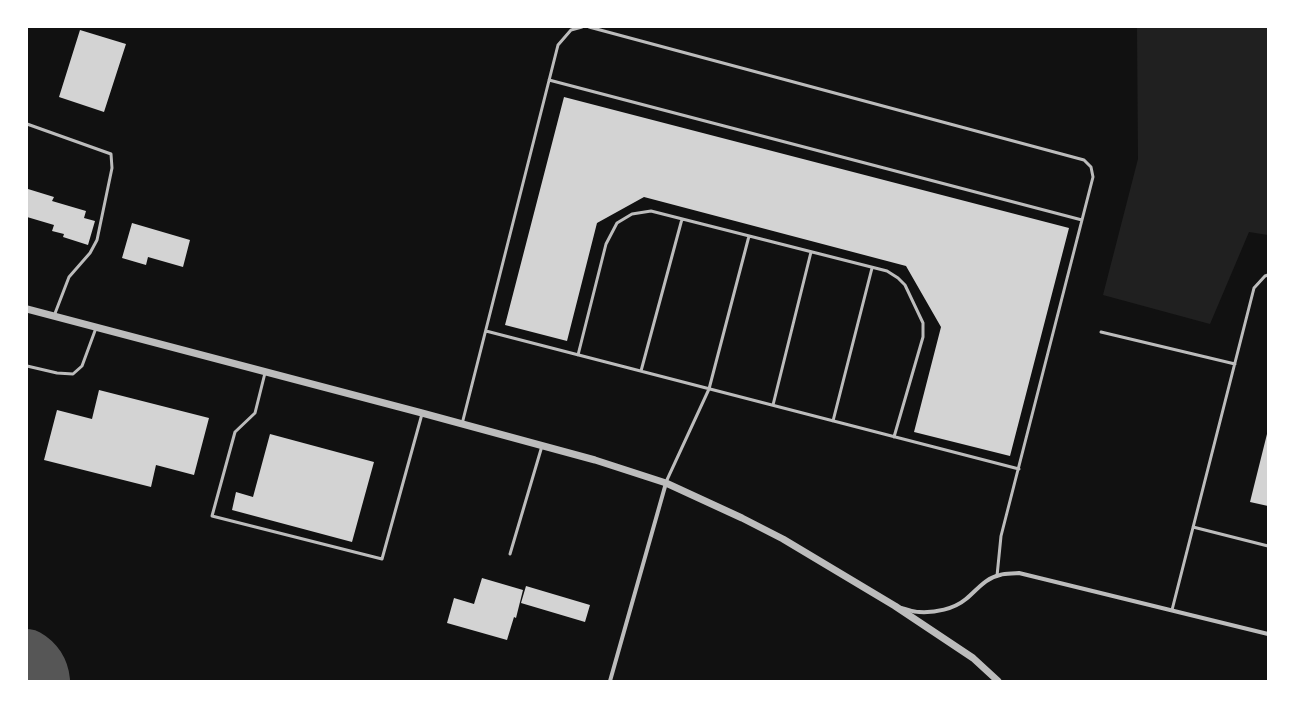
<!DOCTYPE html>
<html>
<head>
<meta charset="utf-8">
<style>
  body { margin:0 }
  #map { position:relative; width:1295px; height:708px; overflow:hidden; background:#111; font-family:"Zilla Slab",serif }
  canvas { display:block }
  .frame { position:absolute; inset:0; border:28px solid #fff; pointer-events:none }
</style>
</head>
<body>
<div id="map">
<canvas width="1295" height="708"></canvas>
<div class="frame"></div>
</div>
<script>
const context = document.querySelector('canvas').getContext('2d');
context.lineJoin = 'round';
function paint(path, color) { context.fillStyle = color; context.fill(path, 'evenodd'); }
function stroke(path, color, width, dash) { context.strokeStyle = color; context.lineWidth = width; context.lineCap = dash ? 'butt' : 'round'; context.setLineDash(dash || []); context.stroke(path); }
paint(new Path2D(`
  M1137,27H1268V235L1249,232L1210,324L1103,295L1138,159Z`), '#202020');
stroke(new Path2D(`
  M27,656C36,661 42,670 43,681`), '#565656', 54);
paint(new Path2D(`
  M80,30L126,44L104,112L59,97Z
  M564,97L1069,228L1010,456L914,432L941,327L906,266L644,197L597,223L567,341L505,325Z
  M28,189L54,197L52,201L86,211L84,218L95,221L88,245L63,237L64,234L52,231L54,225L27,217Z
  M132,223L190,240L183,267L148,257L146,265L122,258Z
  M99,390L209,418L194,475L156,465L151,487L44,460L57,410L92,419Z
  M270,434L374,462L352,542L232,510L236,492L253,497Z
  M1267,434H1268V506L1250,502Z
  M482,578L523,590L516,618L514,617L507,640L447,623L454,598L474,604Z
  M526,586L590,605L585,622L521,603Z`), '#d3d3d3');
stroke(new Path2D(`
  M589,27L1084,160L1091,167L1093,177L1001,536L997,576
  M549,80L1082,220
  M27,124L111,154L112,168L97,240L90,253L69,277L54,316
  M486,331L1019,469
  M1101,332L1235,364
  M578,355L606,244L617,223L632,214L651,211L887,271L898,278L905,285L923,323V337L894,437
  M27,366L57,373L73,374L82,366L96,328
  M641,371L682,219
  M265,373L255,413L235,432L212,516L382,559L422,414
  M773,405L811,252
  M833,421L872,268
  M462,424L558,45L571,30L582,27
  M666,482L709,389L749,236
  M1193,527L1268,546
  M510,554L542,446
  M1172,610L1254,288L1265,276L1268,275`), '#bcbcbc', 3);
stroke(new Path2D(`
  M901,608C907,609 913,612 919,612C935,613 954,609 966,599C977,590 985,578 1000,575C1006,573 1013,574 1019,573L1268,634
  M610,681L666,483`), '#bcbcbc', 4);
stroke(new Path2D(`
  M27,309L422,413L595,460L666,483L742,518L783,539L895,606L973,658L998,681`), '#bcbcbc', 7);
</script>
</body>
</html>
